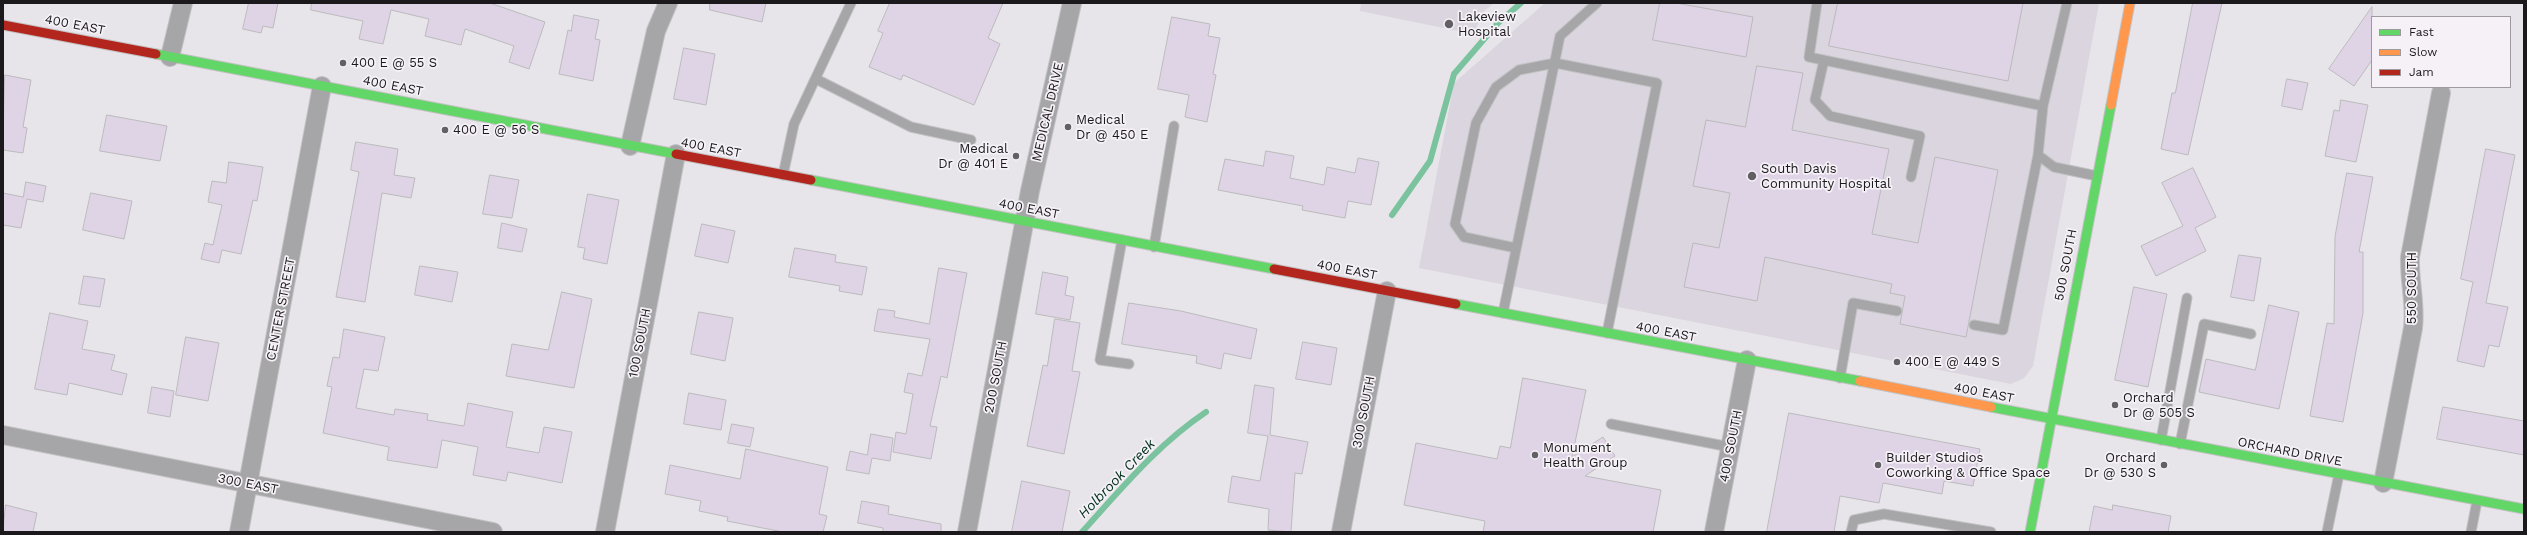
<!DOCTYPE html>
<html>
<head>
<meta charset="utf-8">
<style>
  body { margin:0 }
  #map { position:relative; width:2527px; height:535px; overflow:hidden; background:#e7e5e9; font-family:"Work Sans",sans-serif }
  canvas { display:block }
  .frame { position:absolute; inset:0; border:4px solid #1b191c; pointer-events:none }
  .legend { position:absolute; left:2371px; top:16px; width:140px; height:72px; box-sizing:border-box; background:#f5f1f7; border:1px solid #9e9b9f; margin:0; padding:5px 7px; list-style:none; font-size:12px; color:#1b191c }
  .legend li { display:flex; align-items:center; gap:8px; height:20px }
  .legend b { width:20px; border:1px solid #9e9b9f }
</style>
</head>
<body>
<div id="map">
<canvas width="2527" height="535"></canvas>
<div class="frame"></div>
<ul class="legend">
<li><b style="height:5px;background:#63d668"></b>Fast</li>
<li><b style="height:5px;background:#ff974d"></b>Slow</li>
<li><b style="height:5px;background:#b3261e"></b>Jam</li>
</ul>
</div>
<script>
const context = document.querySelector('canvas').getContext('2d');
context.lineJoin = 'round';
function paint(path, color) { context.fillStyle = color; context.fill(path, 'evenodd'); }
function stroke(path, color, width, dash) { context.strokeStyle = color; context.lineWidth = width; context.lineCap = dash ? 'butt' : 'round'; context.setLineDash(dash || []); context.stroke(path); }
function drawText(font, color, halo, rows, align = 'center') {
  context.font = font + ' "Work Sans",sans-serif'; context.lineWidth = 3.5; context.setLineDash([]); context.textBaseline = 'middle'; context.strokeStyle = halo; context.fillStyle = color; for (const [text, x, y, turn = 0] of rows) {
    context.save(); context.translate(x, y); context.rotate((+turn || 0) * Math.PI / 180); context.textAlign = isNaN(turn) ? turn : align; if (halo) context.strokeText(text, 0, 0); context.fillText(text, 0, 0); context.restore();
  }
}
paint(new Path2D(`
  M1361,3H1494L1482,13L1474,34L1360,11Z
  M1545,3H2099L2033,366L2024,378L2011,384L1419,268L1454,83Z`), '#dad5de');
stroke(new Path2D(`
  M1392,215L1430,161L1454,74L1498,23L1521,3
  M1082,532C1121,489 1158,444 1206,412`), '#7ac39e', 6);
const building = new Path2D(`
  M249,3H278L273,28L263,26L261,33L243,29Z
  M312,3H490L545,22L529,69L509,62L514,46L465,29L461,45L425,36L429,19L391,10L383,44L359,39L363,21L311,10Z
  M710,3H766L762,22L710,10Z
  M890,3H1003L988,38L1000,44L974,105L903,75L901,80L869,67L883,33L878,31Z
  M1660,3H1676L1753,17L1746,57L1653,40Z
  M1838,3H2023L2008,81L1829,46Z
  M2193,3H2222L2188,155L2161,149L2172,93H2175Z
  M2372,7V60L2354,86L2329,69Z
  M574,15L599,20L595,39L600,40L593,81L559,74L568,30L571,31Z
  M1172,17L1210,24L1208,36L1220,38L1213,74L1216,75L1207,122L1185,117L1189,95L1158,89Z
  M684,48L715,54L706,105L674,99Z
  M1757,66L1803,73L1792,130L1889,149L1872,234L1918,243L1935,157L1998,170L1966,337L1900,324L1905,296L1890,293L1892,284L1765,257L1757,301L1684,287L1693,243L1719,248L1730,193L1693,186L1706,120L1745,127Z
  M5,75L31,80L23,127L27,128L23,153L3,150Z
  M2287,79L2308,83L2302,110L2282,106Z
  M2341,100L2368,105L2356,162L2325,156L2334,110L2339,111Z
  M107,115L167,126L160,161L100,151Z
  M356,142L398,149L394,175L415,178L411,198L382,193L365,302L336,297L359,172L351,170Z
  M2486,149L2515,155L2486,303L2508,307L2499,347L2489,345L2484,367L2457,361L2473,282L2461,279Z
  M1266,151L1294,156L1290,178L1324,185L1327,167L1355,173L1358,158L1379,162L1371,205L1348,201L1345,218L1302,210L1303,206L1218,190L1225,159L1263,166Z
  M229,162L263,167L257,201L253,200L241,254L222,250L219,263L201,259L205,243L213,245L222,205L208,202L212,181L226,183Z
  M2193,168L2216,217L2195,228L2206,251L2156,276L2141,246L2183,226L2162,183Z
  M2347,173L2373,177L2359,252H2363V313L2343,422L2310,416L2327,323L2334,324L2335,237Z
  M490,175L519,180L512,218L483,214Z
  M26,182L46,186L43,202L27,199L21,228L3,225V193L23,197Z
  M91,193L132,201L124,239L83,230Z
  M588,194L619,200L607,264L583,259L585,248L578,247Z
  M502,223L527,229L522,252L498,248Z
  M702,224L735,231L728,263L695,256Z
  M795,248L836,255L835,262L867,267L862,295L839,291L840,286L789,277Z
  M2239,255L2261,258L2254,301L2231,297Z
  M420,266L458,272L452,302L415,295Z
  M939,268L967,273L947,378L941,376L930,426L937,427L931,459L893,452L896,432L906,434L913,394L904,392L908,373L922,376L930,339L874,331L878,309L895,311L894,317L929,324Z
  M1043,272L1068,277L1065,295L1074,297L1070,320L1036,314Z
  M84,276L105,279L100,307L79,304Z
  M2134,287L2167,294L2148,387L2115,380Z
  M562,292L592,299L574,388L506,376L512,344L548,350Z
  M1129,303L1181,311L1257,329L1251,359L1224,353L1221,369L1196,363L1197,356L1122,344Z
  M2269,305L2299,312L2279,409L2199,392L2206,359L2255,370Z
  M699,312L733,318L725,361L691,354Z
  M50,313L88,321L82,349L115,355L111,370L127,374L122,395L69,383L67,395L35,389Z
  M1055,319L1080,323L1072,371L1080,372L1064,454L1027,446L1043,365L1047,366Z
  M344,329L385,337L378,371L364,369L356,408L394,415L395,409L428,414L427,420L464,426L468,403L513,412L506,447L539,453L544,427L572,432L562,483L508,472L506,481L473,475L478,447L442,440L437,468L387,460L389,447L323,433L332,387L327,386L333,357L339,358Z
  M186,337L219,343L208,401L176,395Z
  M1303,342L1337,348L1331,385L1296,379Z
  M1523,378L1586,390L1572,457L1603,437L1615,456L1585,476L1661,490L1653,532H1483L1485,521L1404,505L1416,443L1497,459L1500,446L1510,448Z
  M1255,385L1274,388L1270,435L1308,442L1302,474L1295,473L1291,532L1268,530L1269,509L1228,502L1232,476L1260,481L1268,436L1248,433Z
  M152,387L174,391L170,417L148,413Z
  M689,393L726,400L721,430L684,424Z
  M2443,407L2524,421V455L2437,439Z
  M1789,413L1980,449L1973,486L1944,481L1942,494L1883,483L1879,503L1840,496L1834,532H1767Z
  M732,424L754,428L750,447L728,443Z
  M871,434L893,438L890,461L872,458L869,474L846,470L850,451L867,455Z
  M746,449L828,467L819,514L827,516L823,532H783L727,521L728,517L699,511L701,501L665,494L670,465L740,479Z
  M1022,481L1070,491L1062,532H1012Z
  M862,501L889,506L888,514L941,524V532H883V528L858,523Z
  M6,505L37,513L33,532H3Z
  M2113,505L2171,516L2168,532H2089L2094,506L2112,510Z`);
paint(building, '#dfd4e6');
stroke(building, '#bbbabc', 1);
const lane = new Path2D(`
  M1817,3L1809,57L2043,106L2067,3
  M1824,60L1815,100L1830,116L1920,136L1911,177
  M816,79L911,127L971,140
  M2043,106L2038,155L2054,167L2097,176
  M783,175L794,124L851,3
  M1122,240L1100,360L1129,364
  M1154,247L1174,126
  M1516,248L1464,237L1455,224L1476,123L1496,87L1519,70L1555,63L1657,83L1607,333
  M1503,313L1560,36L1597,3
  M1974,325L2003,330L2038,155
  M1840,378L1853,303L1897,311
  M1611,424L1730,447
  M2161,440L2187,298
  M2180,444L2204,324L2251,334
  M1851,532L1854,520L1884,514L1991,532
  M2327,532L2339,474
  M2471,532L2477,501`);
const street = new Path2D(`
  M170,57L183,3
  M630,146L656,31L668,3
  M3,435L493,532
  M2383,483L2413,328C2416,304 2409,281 2410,257L2441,93
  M239,532L322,86
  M605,532L676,154
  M967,532L1030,191L1072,3
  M1341,532L1387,291
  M1714,532L1747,360`);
const fast = new Path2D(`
  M156,54L676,154
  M811,180L1274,269
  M1456,304L1860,381
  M1991,407L2524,509
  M2030,532L2111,105`);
const slow = new Path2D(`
  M2111,105L2130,3
  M1860,381L1991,407`);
const jam = new Path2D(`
  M3,25L156,54
  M676,154L811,180
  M1274,269L1456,304`);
stroke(lane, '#c2c1c3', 11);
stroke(street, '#c2c1c3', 20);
stroke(fast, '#c2c1c3', 11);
stroke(slow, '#c2c1c3', 11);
stroke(jam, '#c2c1c3', 11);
stroke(lane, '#a6a5a8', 9);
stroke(street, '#a6a5a8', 18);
stroke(fast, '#63d668', 9);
stroke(slow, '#ff974d', 9);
stroke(jam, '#b3261e', 9);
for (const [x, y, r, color] of [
  [1449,24,5,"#626064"],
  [343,63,4,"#626064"],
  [1068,127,4,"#626064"],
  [445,130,4,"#626064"],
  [1016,156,4,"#626064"],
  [1752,176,5,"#626064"],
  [1897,362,4,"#626064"],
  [2115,405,4,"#626064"],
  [1535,455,4,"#626064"],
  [1878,465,4,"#626064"],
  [2164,465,4,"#626064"]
]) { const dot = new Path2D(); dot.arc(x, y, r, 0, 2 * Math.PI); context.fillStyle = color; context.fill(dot); stroke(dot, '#f5f1f7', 1.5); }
drawText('13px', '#1b191c', '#f5f1f7', [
  ["Lakeview",1458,17],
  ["Hospital",1458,32],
  ["400 E @ 55 S",351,63],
  ["Medical",1076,120],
  ["Dr @ 450 E",1076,135],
  ["400 E @ 56 S",453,130],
  ["Medical",1008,149,"right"],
  ["Dr @ 401 E",1008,164,"right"],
  ["South Davis",1761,169],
  ["Community Hospital",1761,184],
  ["400 E @ 449 S",1905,362],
  ["Orchard",2123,398],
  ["Dr @ 505 S",2123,413],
  ["Monument",1543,448],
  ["Health Group",1543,463],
  ["Builder Studios",1886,458],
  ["Coworking & Office Space",1886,473],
  ["Orchard",2156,458,"right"],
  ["Dr @ 530 S",2156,473,"right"]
], 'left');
drawText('13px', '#1b191c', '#f5f1f7', [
  ["400 EAST",75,25,11],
  ["400 EAST",393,86,11],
  ["MEDICAL DRIVE",1048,112,-77],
  ["400 EAST",711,148,11],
  ["400 EAST",1029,209,11],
  ["500 SOUTH",2066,265,-79],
  ["400 EAST",1347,270,11],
  ["550 SOUTH",2412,288,-90],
  ["CENTER STREET",281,309,-79],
  ["400 EAST",1666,332,11],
  ["100 SOUTH",640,343,-79],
  ["200 SOUTH",996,377,-79],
  ["400 EAST",1984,393,11],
  ["300 SOUTH",1364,412,-79],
  ["400 SOUTH",1731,446,-79],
  ["ORCHARD DRIVE",2290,452,11],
  ["300 EAST",248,484,11]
]);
drawText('italic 14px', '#03321d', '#f5f1f7', [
  ["Holbrook Creek",1117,479,-46]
]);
</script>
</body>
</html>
